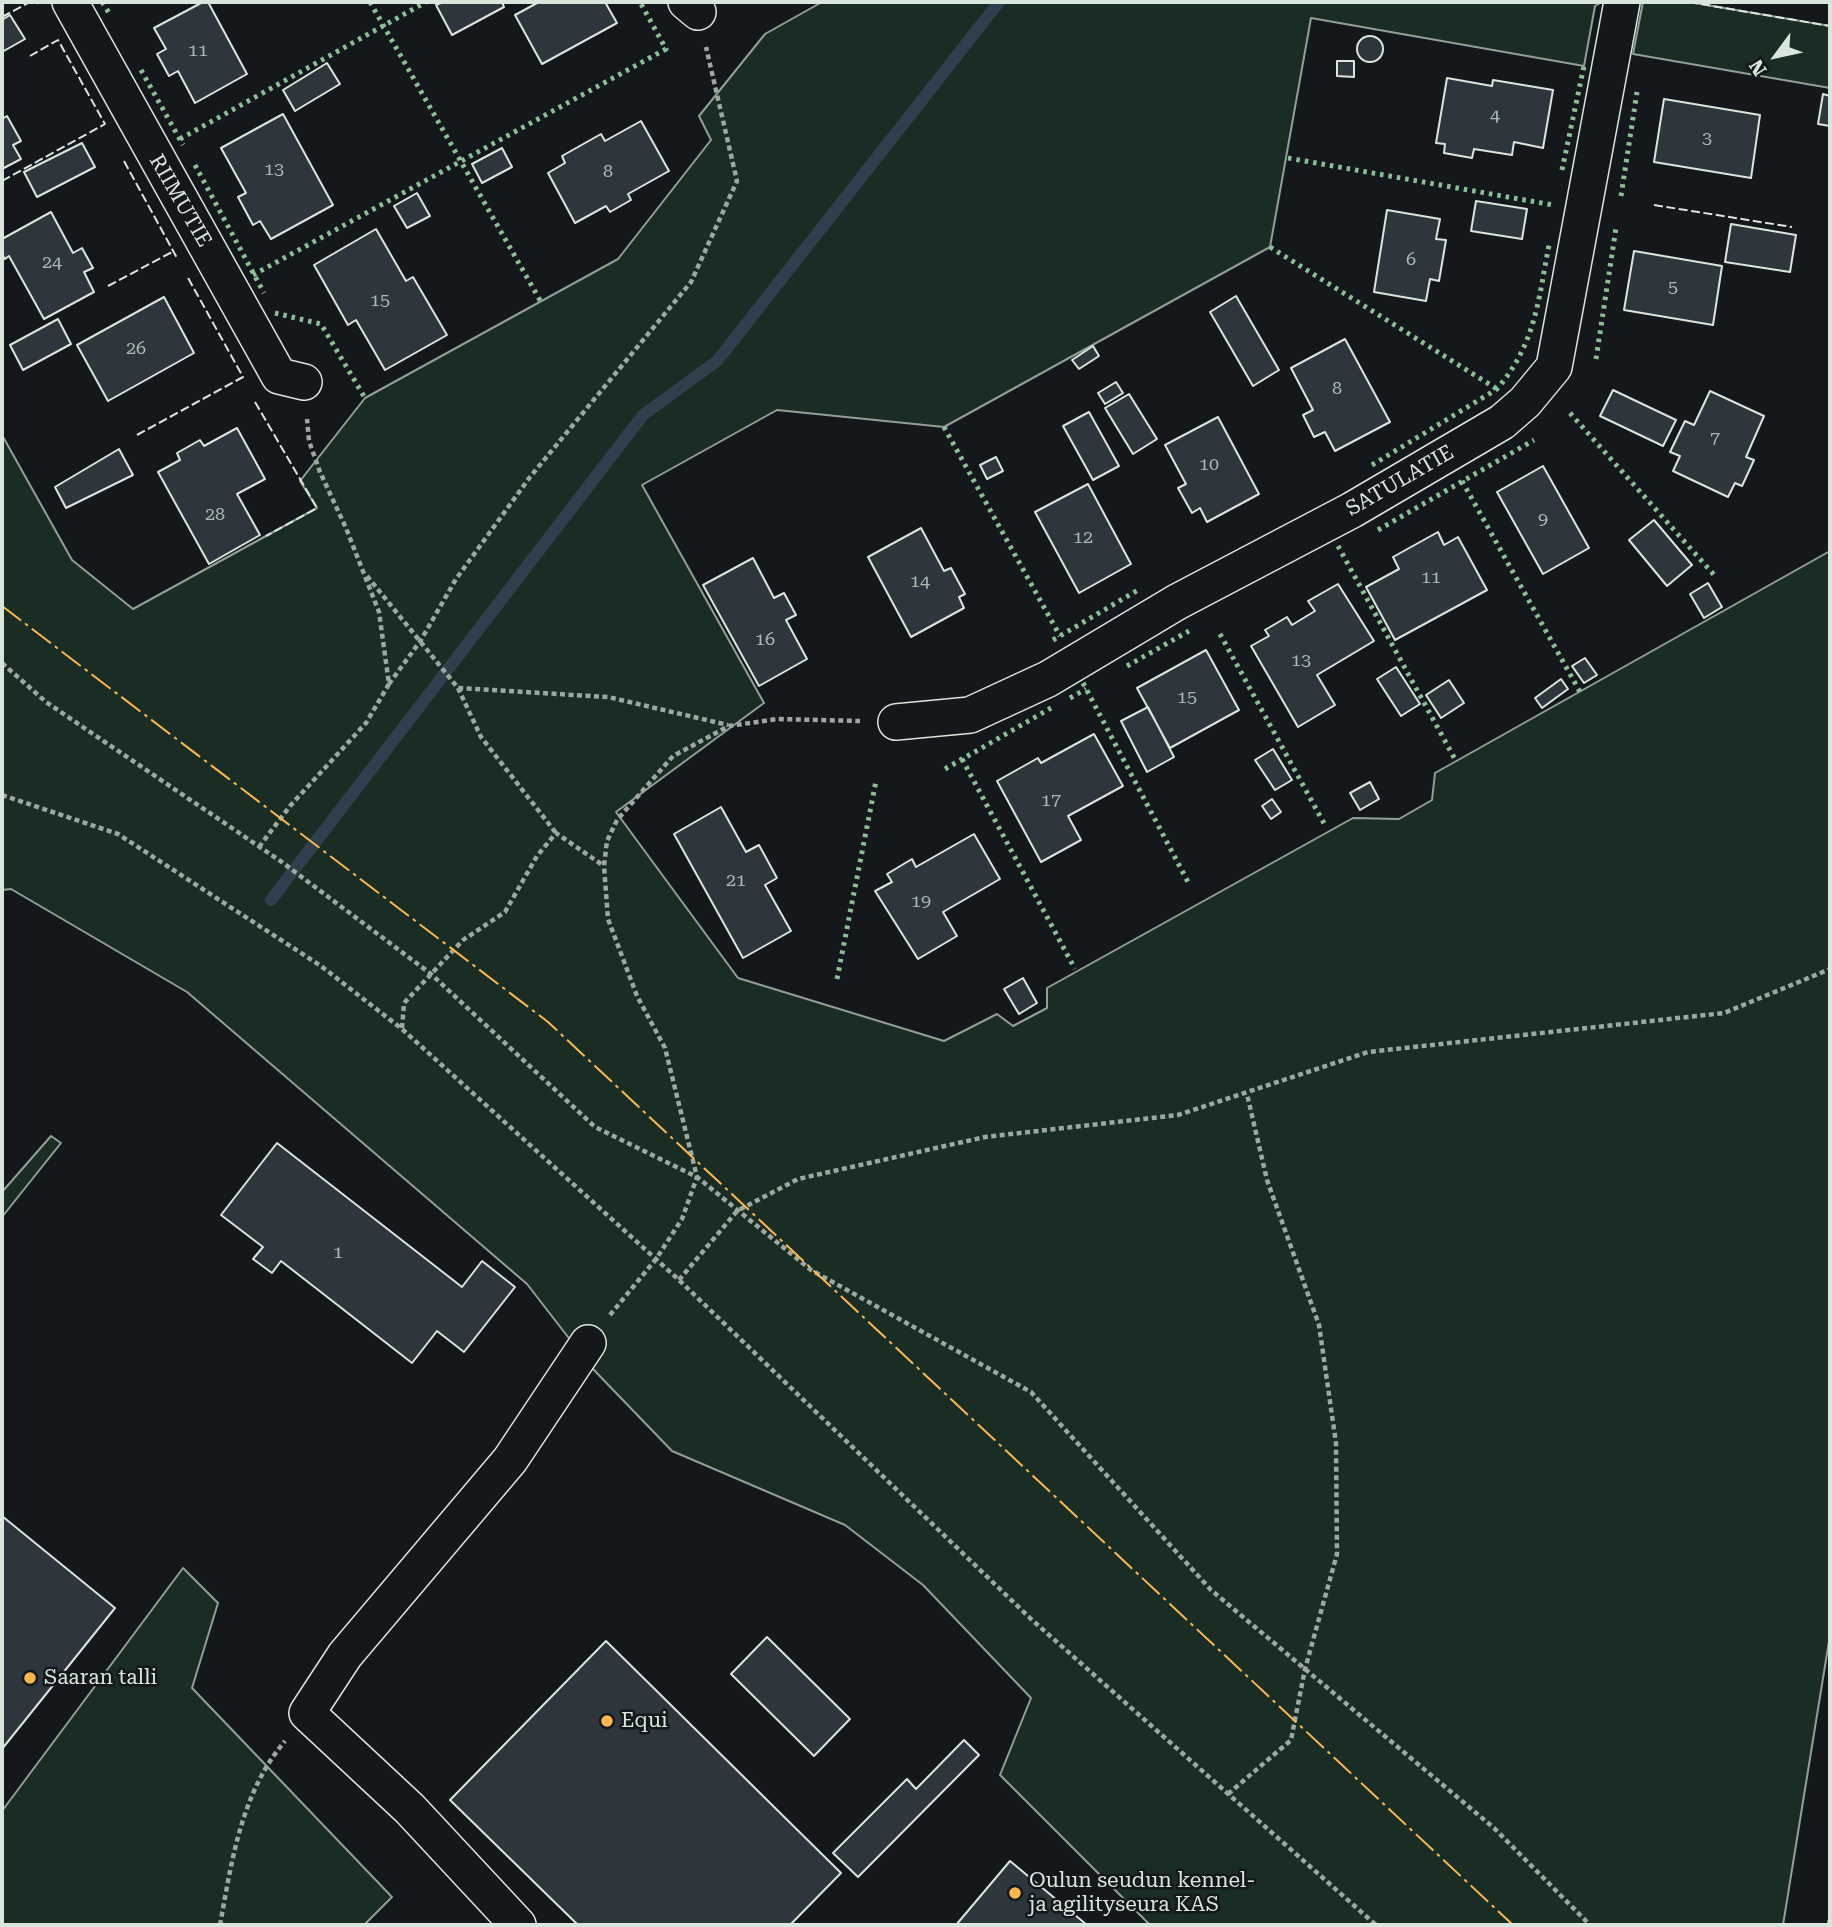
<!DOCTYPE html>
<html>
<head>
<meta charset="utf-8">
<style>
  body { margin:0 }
  #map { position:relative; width:1832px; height:1927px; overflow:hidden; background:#14181c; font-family:"Roboto Serif",serif }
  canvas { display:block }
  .frame { position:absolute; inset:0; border:4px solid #d8e6dc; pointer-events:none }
  .north { position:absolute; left:1741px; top:21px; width:70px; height:70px; -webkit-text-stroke:5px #14181c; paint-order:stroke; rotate:237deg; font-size:19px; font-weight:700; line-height:28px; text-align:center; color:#d8e6dc }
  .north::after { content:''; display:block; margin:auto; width:24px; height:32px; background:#d8e6dc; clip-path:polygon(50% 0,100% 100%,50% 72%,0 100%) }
</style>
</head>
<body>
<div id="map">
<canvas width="1832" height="1927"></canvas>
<div class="frame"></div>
<div class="north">N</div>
</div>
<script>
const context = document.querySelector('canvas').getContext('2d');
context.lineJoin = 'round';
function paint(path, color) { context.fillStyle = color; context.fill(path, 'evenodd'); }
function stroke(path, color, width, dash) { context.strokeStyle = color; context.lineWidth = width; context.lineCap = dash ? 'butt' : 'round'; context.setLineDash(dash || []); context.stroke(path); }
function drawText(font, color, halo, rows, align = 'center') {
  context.font = font + ' "Roboto Serif",serif'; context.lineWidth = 5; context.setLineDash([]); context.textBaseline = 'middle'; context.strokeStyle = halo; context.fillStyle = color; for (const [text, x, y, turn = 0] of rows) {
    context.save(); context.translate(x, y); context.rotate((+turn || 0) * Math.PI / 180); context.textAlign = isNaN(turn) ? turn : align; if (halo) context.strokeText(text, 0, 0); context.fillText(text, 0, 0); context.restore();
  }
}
const green = new Path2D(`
  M822,2H1602L1595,6L1584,66L1311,18L1270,247L944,427L777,410L642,485L764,703L616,812L738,978L944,1041L997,1014L1013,1026L1047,1008V988L1353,818L1399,819L1432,800L1435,773L1830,551V1635L1783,1925H1150L1000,1775L1031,1698L923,1585L845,1525L672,1451L592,1368L527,1284L187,992L11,889L2,890V435L72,560L133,609L317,508L300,481L365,398L618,259L711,140L699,116L765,34Z
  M1643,2H1689L1830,26V88L1633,54Z
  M51,1136L61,1143L2,1217V1192Z
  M183,1568L218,1603L192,1688L392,1897L364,1925H2V1811Z`);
paint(green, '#1a2d24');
stroke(green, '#939e99', 2);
stroke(new Path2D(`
  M271,900L643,415L717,361L999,2`), '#2f3f4d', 12);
const building = new Path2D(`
  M203,2H208L247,74L195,103L178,71L169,76L157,54L166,49L154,28Z
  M443,2H502L504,7L452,35L436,5Z
  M539,2H605L617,23L542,64L515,15Z
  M10,15L25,39L2,52V20Z
  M1357 49a13 13 0 1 1 26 0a13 13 0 1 1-26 0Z
  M1337,61H1354V77L1337,76Z
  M327,63L340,84L295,111L283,90Z
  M1447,78L1492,86L1493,80L1553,90L1543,148L1514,142L1512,155L1474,149L1472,158L1444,153L1445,144L1436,143Z
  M1823,94L1830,96V126L1818,124Z
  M1664,99L1760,115L1751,178L1654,162Z
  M283,114L333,205L271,239L260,221L253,225L238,197L246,193L221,148Z
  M7,116L21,141L13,145L21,159L2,169V119Z
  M641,121L669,171L628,194L631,200L610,212L606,206L575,223L548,173L565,163L562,156L601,134L605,141Z
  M82,143L95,167L37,197L24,172Z
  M502,148L512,167L482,183L472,164Z
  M417,193L430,216L407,228L394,206Z
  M1476,201L1527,209L1522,239L1471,231Z
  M1387,210L1440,219L1436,239L1446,240L1439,281L1430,279L1426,301L1374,292Z
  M51,212L73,253L82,248L93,268L84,272L94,292L44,319L9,256L5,259L2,254V239Z
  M1731,224L1796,235L1790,272L1725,262Z
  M376,229L406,281L413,277L447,335L385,370L356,320L348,325L314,265Z
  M1634,251L1722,266L1713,325L1624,310Z
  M1236,296L1279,370L1253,386L1210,312Z
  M164,297L194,353L108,401L77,345Z
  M58,319L71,344L23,370L10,345Z
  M1345,339L1390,422L1335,451L1325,432L1314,437L1303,415L1313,410L1291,368Z
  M1093,346L1099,356L1079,369L1072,360Z
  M1116,382L1123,393L1105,404L1098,393Z
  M1613,390L1676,420L1663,446L1600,416Z
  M1710,391L1764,416L1746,457L1754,460L1742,486L1735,483L1728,497L1673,471L1680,456L1670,452L1685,421L1694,425Z
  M1129,394L1157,439L1133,454L1105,408Z
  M1089,412L1119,466L1093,480L1063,426Z
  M1218,417L1259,494L1207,522L1200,508L1192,513L1178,488L1186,484L1165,445Z
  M237,428L265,479L237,494L260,535L209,564L158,472L180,460L177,453L200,440L204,446Z
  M119,449L133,475L66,508L55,487Z
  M996,457L1003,471L987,479L980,465Z
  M1543,466L1589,548L1543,574L1497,492Z
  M1088,484L1131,564L1079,593L1035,512Z
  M1654,520L1692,565L1667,586L1629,540Z
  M921,528L944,571L951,568L965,594L959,597L964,608L911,637L868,557Z
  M1438,532L1444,545L1458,537L1487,590L1395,640L1366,587L1399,569L1393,557Z
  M753,558L774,598L784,593L796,615L786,620L807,659L759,686L703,585Z
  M1708,583L1722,607L1704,618L1690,594Z
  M1338,584L1374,641L1317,675L1335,705L1298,727L1251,646L1269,636L1265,630L1287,617L1292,625L1315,611L1308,601Z
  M1206,650L1239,710L1170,748L1137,688Z
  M1585,658L1597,675L1584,683L1572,666Z
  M1396,667L1420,704L1401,716L1377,679Z
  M1561,679L1568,689L1542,708L1535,698Z
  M1449,680L1464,703L1441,718L1426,695Z
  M1148,707L1174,757L1147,772L1121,721Z
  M1094,734L1123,786L1068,816L1081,840L1041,862L997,781L1038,758L1041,763Z
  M1273,749L1292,780L1275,790L1255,760Z
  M1370,782L1379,799L1360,810L1350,793Z
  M1272,799L1281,812L1271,819L1262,806Z
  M721,807L746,852L759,845L777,878L765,885L791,931L743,958L674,834Z
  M974,834L1000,879L943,912L957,936L918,959L875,891L892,882L887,874L912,859L916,867Z
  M1023,978L1037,1003L1019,1014L1004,989Z
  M277,1143L462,1287L482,1261L515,1287L464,1352L437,1331L412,1363L281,1261L272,1273L253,1259L263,1247L221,1215Z
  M2,1516L115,1608L2,1749Z
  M767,1637L850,1719L814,1756L731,1674Z
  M606,1641L841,1873L790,1925H578L450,1800Z
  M964,1740L979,1755L858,1877L833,1853L907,1779L916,1789Z
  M1010,1861L1087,1925H956Z`);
paint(building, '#2c363c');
stroke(building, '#d8e6dc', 2);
const street = new Path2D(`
  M70,2L279,376L304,382
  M686,2L698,12
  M896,722L970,715L1048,679L1177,602L1352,510L1502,422L1525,402L1554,367L1622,2
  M518,1925L410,1809L307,1713L345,1655L510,1460L588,1343`);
stroke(street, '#d8e6dc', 38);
stroke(new Path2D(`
  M367,576L458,688L608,697L728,725
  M2,663L46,702L279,860L431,974L595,1127L697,1177L811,1270L1031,1392L1211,1590L1494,1828L1590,1925
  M389,684L421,640L456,579L530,477L691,282L737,181L706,47
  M458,688L481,737L556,833
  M2,795L118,834L321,966L402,1029L679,1280L1031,1619L1376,1925
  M259,847L290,806L366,723L389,684L379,612L346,528L320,472L309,441L307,419
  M402,1028L404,1003L463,940L505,912L537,856L556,833L604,866
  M679,1280L737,1211L798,1179L985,1137L1178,1115L1368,1052L1724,1013L1830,969
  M610,1315L656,1259L682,1219L697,1177L665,1048L637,996L608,919L604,866L607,841L617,820L673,756L729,726L777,719L860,721
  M1228,1794L1291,1740L1305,1669L1337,1554L1336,1443L1319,1325L1267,1180L1247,1094
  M220,1925C232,1860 241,1793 285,1741
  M1829,1925L1830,1916`), '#9da8a2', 4.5, [5, 3.5]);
stroke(street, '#14181c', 35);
stroke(new Path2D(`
  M102,2L111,16
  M370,2L541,302
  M141,70L183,145
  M180,139L426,2
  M1288,158L1553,205
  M195,165L264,293
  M1562,170L1584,66
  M1621,196L1637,92
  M1270,247L1497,389
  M253,275L666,49L640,2
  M275,313L321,324L365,398
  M1596,359L1616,228
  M1570,413L1716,577
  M944,427L1060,636
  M1372,465L1497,389C1536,343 1538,301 1549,245
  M1462,481L1580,692
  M1378,530L1534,440
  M1338,546L1456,761
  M1220,634L1326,827
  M1053,640L1138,590
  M1127,666L1189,631
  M1083,683L1188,882
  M1070,698L1086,689
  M962,759L1075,969
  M945,769L1051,708
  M837,979L876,781`), '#8ac095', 5, [3.5, 5]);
stroke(new Path2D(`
  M37,2L38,4
  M1689,2L1830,26
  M2,17L30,2
  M124,161L177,258
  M2,181L105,124L58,40L30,56
  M1654,205L1792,227
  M108,286L174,251
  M255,402L317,508L266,536
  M137,435L243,377L187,276`), '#d8e6dc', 2, [9, 3.5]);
stroke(new Path2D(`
  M2,606L548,1022L1513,1925`), '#ffb74d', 2, [24, 5, 3.5, 5]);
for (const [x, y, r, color] of [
  [30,1678,7,"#ffb74d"],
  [607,1721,7,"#ffb74d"],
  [1015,1893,7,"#ffb74d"]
]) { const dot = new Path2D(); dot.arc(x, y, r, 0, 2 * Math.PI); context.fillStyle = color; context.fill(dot); stroke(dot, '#14181c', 2.5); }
drawText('18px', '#adbab4', null, [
  ["11",198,51],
  ["4",1495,116],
  ["3",1707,139],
  ["13",274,170],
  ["8",608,172],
  ["6",1411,260],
  ["24",52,263],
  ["5",1673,288],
  ["15",380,301],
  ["26",136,349],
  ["8",1337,389],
  ["7",1715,439],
  ["10",1209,465],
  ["28",215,515],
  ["9",1543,520],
  ["12",1083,538],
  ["11",1431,578],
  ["14",920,582],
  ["16",765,640],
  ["13",1301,661],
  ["15",1187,698],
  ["17",1051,801],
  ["21",736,881],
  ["19",921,902],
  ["1",338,1253]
]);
drawText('21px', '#d8e6dc', '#14181c', [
  ["RIIMUTIE",180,201,60],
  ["SATULATIE",1400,481,-30]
]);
drawText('21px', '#d8e6dc', '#14181c', [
  ["Saaran talli",44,1678],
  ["Equi",621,1721],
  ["Oulun seudun kennel-",1029,1881],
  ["ja agilityseura KAS",1029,1905]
], 'left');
</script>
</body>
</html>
